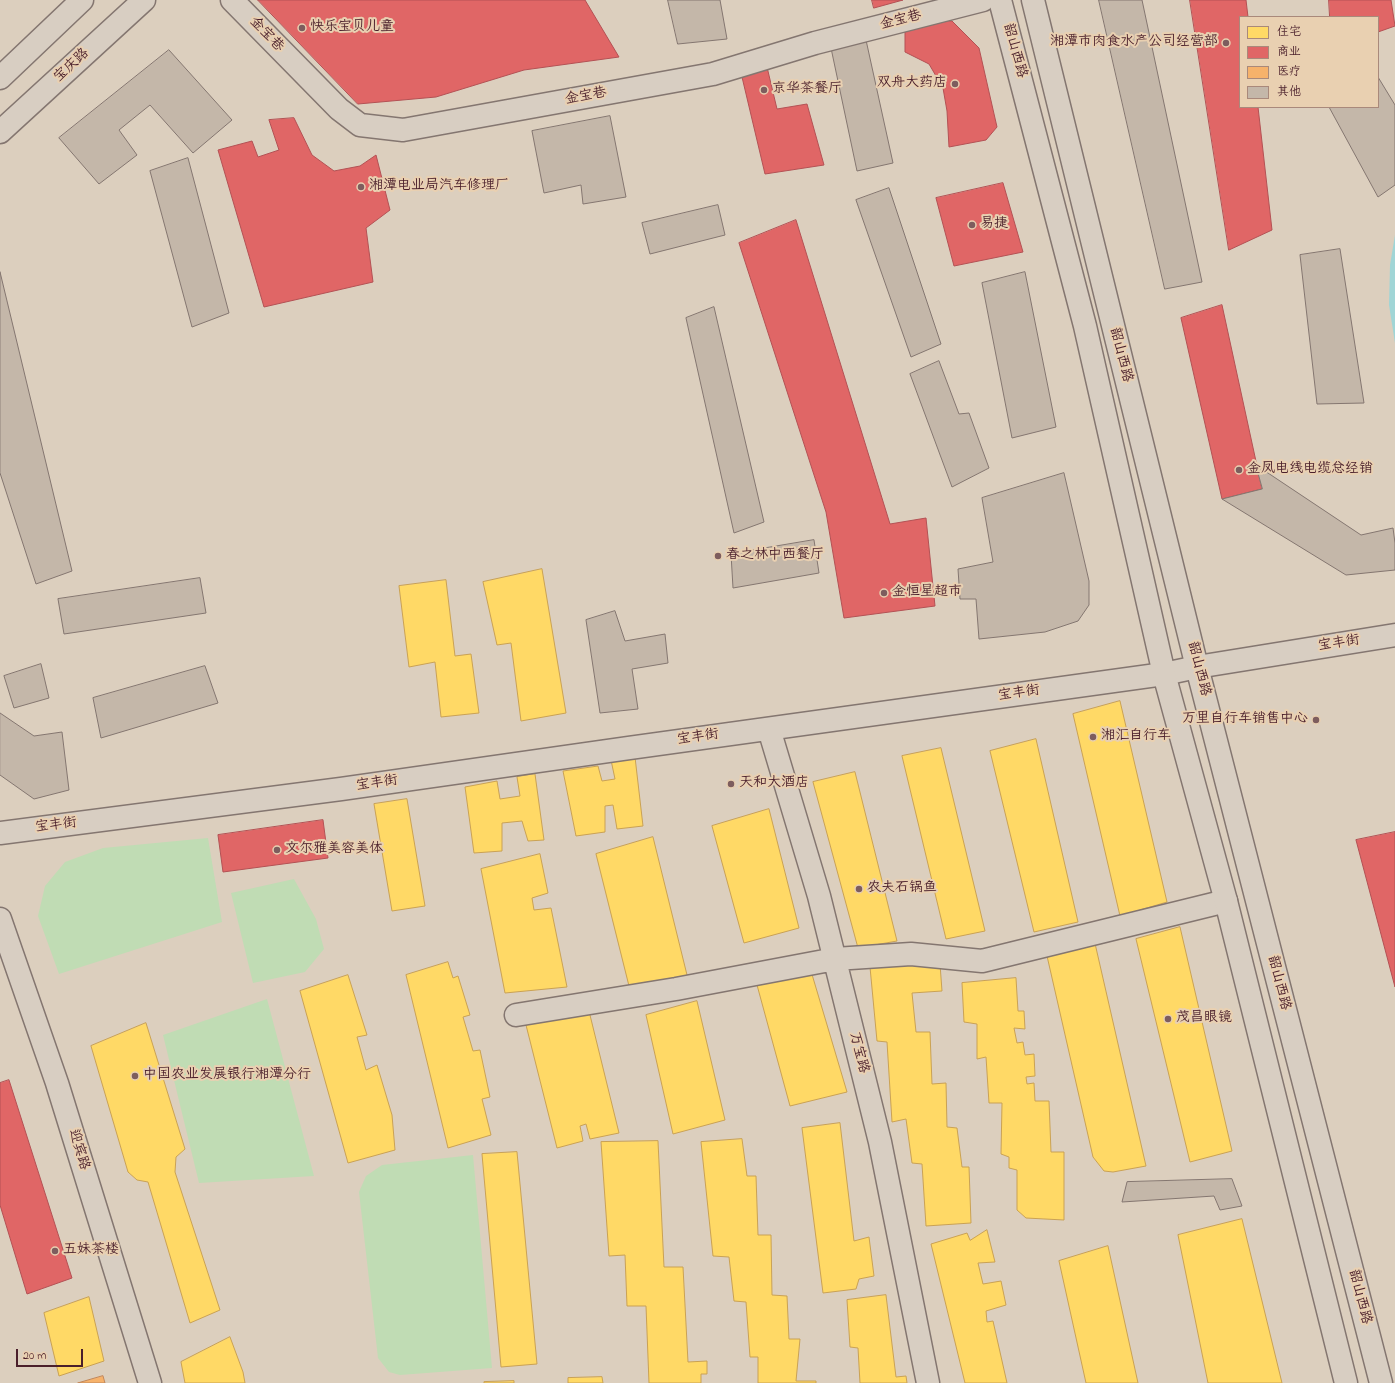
<!DOCTYPE html>
<html>
<head>
<meta charset="utf-8">
<style>
  body { margin:0 }
  #map { position:relative; width:1395px; height:1383px; overflow:hidden; background:#dccfbe; font-family:"Indie Flower","LXGW WenKai TC",sans-serif }
  canvas { display:block }
  .legend { position:absolute; left:1239px; top:16px; width:140px; height:92px; box-sizing:border-box; background:#e9d0b1; border:1px solid #a9897b; margin:0; padding:5px 7px; list-style:none; font-size:12px; color:#4a1f2b }
  .legend li { display:flex; align-items:center; gap:8px; height:20px }
  .legend b { width:20px; border:1px solid #a9897b }
  .scale { position:absolute; left:16px; top:1349px; width:67px; height:18px; box-sizing:border-box; border:2px solid #4a1f2b; border-top:0; padding-left:5px; font-size:12px; line-height:14px; white-space:nowrap; color:#4a1f2b; -webkit-text-stroke:3px #e9d0b1; paint-order:stroke }
</style>
</head>
<body>
<div id="map">
<canvas width="1395" height="1383"></canvas>
<ul class="legend">
<li><b style="height:11px;background:#ffd966"></b>住宅</li>
<li><b style="height:11px;background:#e06666"></b>商业</li>
<li><b style="height:11px;background:#f6b26b"></b>医疗</li>
<li><b style="height:11px;background:#c4b7a9"></b>其他</li>
</ul>
<div class="scale">20 m</div>
</div>
<script>
const context = document.querySelector('canvas').getContext('2d');
context.lineJoin = 'round';
function paint(path, color) { context.fillStyle = color; context.fill(path, 'evenodd'); }
function stroke(path, color, width, dash) { context.strokeStyle = color; context.lineWidth = width; context.lineCap = dash ? 'butt' : 'round'; context.setLineDash(dash || []); context.stroke(path); }
function drawText(font, color, halo, rows, align = 'center') {
  context.font = font + ' "Indie Flower","LXGW WenKai TC",sans-serif'; context.lineWidth = 4; context.setLineDash([]); context.textBaseline = 'middle'; context.strokeStyle = halo; context.fillStyle = color; for (const [text, x, y, turn = 0] of rows) {
    context.save(); context.translate(x, y); context.rotate((+turn || 0) * Math.PI / 180); context.textAlign = isNaN(turn) ? turn : align; if (halo) context.strokeText(text, 0, 0); context.fillText(text, 0, 0); context.restore();
  }
}
paint(new Path2D(`
  M208,838L222,922L59,974L38,916L45,886L65,862L103,848Z
  M294,879L316,919L324,949L305,972L253,983L231,893Z
  M267,999L314,1176L199,1183L163,1035Z
  M473,1155L492,1368L400,1375L389,1372L378,1358L359,1192L366,1176L382,1165Z`), '#c0dcb4');
paint(new Path2D(`
  M1395,235V343L1389,305L1390,265Z`), '#a0d5d6');
const homes = new Path2D(`
  M542,569L566,713L521,721L511,643L497,645L483,582Z
  M446,580L455,656L471,654L479,713L441,717L435,662L409,667L399,586Z
  M1120,701L1167,902L1120,916L1073,714Z
  M1036,739L1078,922L1034,932L990,751Z
  M941,748L985,931L946,939L902,756Z
  M635,757L643,826L617,829L613,805L605,806V832L576,836L563,771L598,766L602,781L615,779L611,760Z
  M855,772L897,941L858,948L813,782Z
  M535,774L544,840L528,841L522,821L502,823V851L474,853L465,787L497,781L500,799L520,796L517,777Z
  M407,799L425,906L392,911L374,804Z
  M769,809L799,928L744,943L712,826Z
  M653,837L688,979L631,994L596,854Z
  M540,854L548,893L532,898L534,910L551,908L567,987L505,993L481,869Z
  M1180,927L1232,1151L1190,1162L1136,939Z
  M1094,939L1146,1166L1113,1172L1104,1171L1093,1157L1047,956Z
  M448,962L453,978L458,976L470,1015L463,1017L473,1051L480,1050L490,1097L482,1099L491,1135L448,1148L406,975Z
  M940,964L942,991L912,993L916,1032H930L932,1084L946,1083L947,1127L957,1128L962,1167H969L971,1223L926,1226L922,1164L912,1163L906,1119L892,1122L887,1042L877,1041L870,967Z
  M811,971L847,1092L790,1106L757,985Z
  M348,975L367,1035L357,1037L366,1070L377,1065L392,1115L395,1150L348,1163L300,991Z
  M1016,978L1018,1011H1024L1025,1029L1014,1028L1017,1043L1023,1042L1025,1055L1034,1054L1035,1076L1026,1077L1027,1084L1034,1083L1035,1101H1049L1051,1152H1064V1220L1026,1218L1017,1210V1170L1009,1168V1157L1001,1154L1002,1103H989L986,1057L977,1059V1024L964,1022L962,983Z
  M697,1001L725,1120L673,1134L646,1015Z
  M589,1011L619,1133L590,1139L586,1124L580,1126L583,1141L557,1148L526,1025Z
  M146,1023L185,1149L176,1157L175,1172L220,1310L190,1323L148,1182L137,1180L128,1172L91,1046Z
  M840,1123L854,1241L869,1237L874,1276L859,1279L856,1289L823,1293L802,1128Z
  M742,1139L747,1176H756L758,1235H771L772,1295L787,1296L789,1339H800L796,1381H816V1383H758V1357H750L746,1302L734,1301L729,1257L713,1256L701,1142Z
  M658,1141L664,1267H683L688,1362L707,1361V1374H701V1383H649L646,1306H627L625,1255L609,1256L601,1142Z
  M517,1152L537,1364L501,1367L482,1154Z
  M1242,1219L1282,1383H1208L1178,1235Z
  M987,1230L995,1262L978,1263L983,1284L1001,1281L1006,1305L986,1311L987,1322L993,1321L1007,1383H965L931,1244L967,1233L970,1240Z
  M1108,1246L1138,1383H1086L1059,1261Z
  M886,1295L896,1377L906,1376L907,1383H860L858,1348L850,1347L847,1300Z
  M89,1297L104,1361L59,1376L44,1313Z
  M230,1337L243,1372L245,1383H185L181,1362Z
  M602,1377L603,1383H568V1378Z
  M514,1381V1383H484V1382Z`);
paint(homes, '#ffd966');
stroke(homes, '#c9a154', 1);
const shops = new Path2D(`
  M258,0H585L619,57L524,70L436,97L358,104Z
  M872,0H903L874,8Z
  M1190,0H1246L1248,17H1240V107H1258L1272,230L1229,250Z
  M1329,0H1391L1395,26L1378,32V17H1330Z
  M942,20L952,21L979,48L997,127L986,140L949,147L947,111L943,88L929,64L905,52V29Z
  M767,67L777,109L807,104L824,165L765,174L742,77Z
  M294,118L312,155L334,171L360,166L376,155L390,210L366,228L373,282L264,307L218,150L252,141L258,157L279,150L269,120Z
  M1003,183L1023,252L954,266L936,198Z
  M796,220L890,524L926,518L935,606L844,618L826,512L739,243Z
  M1222,305L1262,489L1222,499L1181,318Z
  M323,820L328,858L223,872L218,835Z
  M1395,832V987L1356,840Z
  M9,1080L72,1278L27,1294L0,1205V1083Z`);
paint(shops, '#e06666');
stroke(shops, '#b35154', 1);
const health = new Path2D(`
  M103,1376L105,1383H78Z`);
paint(health, '#f6b26b');
stroke(health, '#c28658', 1);
const building = new Path2D(`
  M668,0H720L727,39L678,44Z
  M1099,0H1142L1202,282L1165,289Z
  M866,40L893,163L857,171L831,48Z
  M169,50L232,120L193,153L150,105L119,130L137,155L99,184L59,138Z
  M1378,77L1395,105V185L1378,197L1329,107H1378Z
  M610,116L626,197L583,204L581,185L544,193L532,131Z
  M188,158L229,313L192,327L150,171Z
  M889,188L941,344L911,357L856,200Z
  M718,205L725,235L650,254L642,223Z
  M1340,249L1364,403L1317,404L1300,255Z
  M0,272L72,571L36,584L0,473Z
  M1025,272L1056,427L1012,438L982,283Z
  M714,307L764,522L734,533L686,318Z
  M939,361L959,414L969,413L989,468L952,487L910,374Z
  M1256,465L1361,535L1393,528L1395,543V570L1346,575L1222,499L1262,489Z
  M1064,473L1089,581V605L1078,621L1045,632L979,639L976,599H960L958,569L993,562L982,498Z
  M814,540L819,573L733,588L731,554Z
  M200,578L206,613L64,634L58,599Z
  M615,611L625,641L665,634L668,663L632,669L638,709L600,713L586,620Z
  M41,664L49,698L14,708L4,676Z
  M205,666L218,703L101,738L93,698Z
  M0,713L34,736L62,732L69,790L34,799L0,775Z
  M1232,1179L1242,1206L1220,1210L1214,1196L1122,1202L1127,1182Z`);
paint(building, '#c4b7a9');
stroke(building, '#847670', 1);
const minor = new Path2D(`
  M232,0L339,109L360,125L403,130L713,74L815,43L983,0
  M0,78L82,0
  M0,132L144,0
  M769,729L819,896L880,1142L928,1383
  M0,833L341,789L629,748L1164,674L1197,667L1395,635
  M0,919L57,1083L150,1383
  M516,1015L676,989L835,959L911,954L982,961L1226,901`);
const major = new Path2D(`
  M1000,0L1085,326L1164,674L1226,901L1346,1383
  M1033,0L1197,667L1381,1383`);
stroke(minor, '#847670', 25);
stroke(major, '#847670', 25);
stroke(minor, '#d8cec2', 22);
stroke(major, '#d8cec2', 22);
for (const [x, y, r, color] of [
  [302,28,4,"#7d5d5e"],
  [1226,43,4,"#7d5d5e"],
  [955,84,4,"#7d5d5e"],
  [764,90,4,"#7d5d5e"],
  [361,187,4,"#7d5d5e"],
  [972,225,4,"#7d5d5e"],
  [1239,470,4,"#7d5d5e"],
  [718,556,4,"#7d5d5e"],
  [884,593,4,"#7d5d5e"],
  [1316,720,4,"#7d5d5e"],
  [1093,737,4,"#7d5d5e"],
  [731,784,4,"#7d5d5e"],
  [277,850,4,"#7d5d5e"],
  [859,889,4,"#7d5d5e"],
  [1168,1019,4,"#7d5d5e"],
  [135,1076,4,"#7d5d5e"],
  [55,1251,4,"#7d5d5e"]
]) { const dot = new Path2D(); dot.arc(x, y, r, 0, 2 * Math.PI); context.fillStyle = color; context.fill(dot); stroke(dot, '#e9d0b1', 1.5); }
drawText('14px', '#4a1f2b', '#e9d0b1', [
  ["金宝巷",901,21,-14],
  ["金宝巷",266,35,46],
  ["韶山西路",1014,51,75],
  ["宝庆路",72,66,-43],
  ["金宝巷",586,97,-10],
  ["韶山西路",1120,355,76],
  ["宝丰街",1339,644,-9],
  ["韶山西路",1198,669,76],
  ["宝丰街",1019,694,-8],
  ["宝丰街",698,738,-8],
  ["宝丰街",377,784,-8],
  ["宝丰街",56,826,-7],
  ["韶山西路",1278,983,76],
  ["万宝路",858,1053,76],
  ["迎宾路",78,1150,73],
  ["韶山西路",1359,1297,76]
]);
drawText('14px', '#4a1f2b', '#e9d0b1', [
  ["快乐宝贝儿童",310,28],
  ["湘潭市肉食水产公司经营部",1218,43,"right"],
  ["双舟大药店",947,84,"right"],
  ["京华茶餐厅",772,90],
  ["湘潭电业局汽车修理厂",369,187],
  ["易捷",980,225],
  ["金凤电线电缆总经销",1247,470],
  ["春之林中西餐厅",726,556],
  ["金恒星超市",892,593],
  ["万里自行车销售中心",1308,720,"right"],
  ["湘汇自行车",1101,737],
  ["天和大酒店",739,784],
  ["文尔雅美容美体",285,850],
  ["农夫石锅鱼",867,889],
  ["茂昌眼镜",1176,1019],
  ["中国农业发展银行湘潭分行",143,1076],
  ["五妹茶楼",63,1251]
], 'left');
</script>
</body>
</html>
